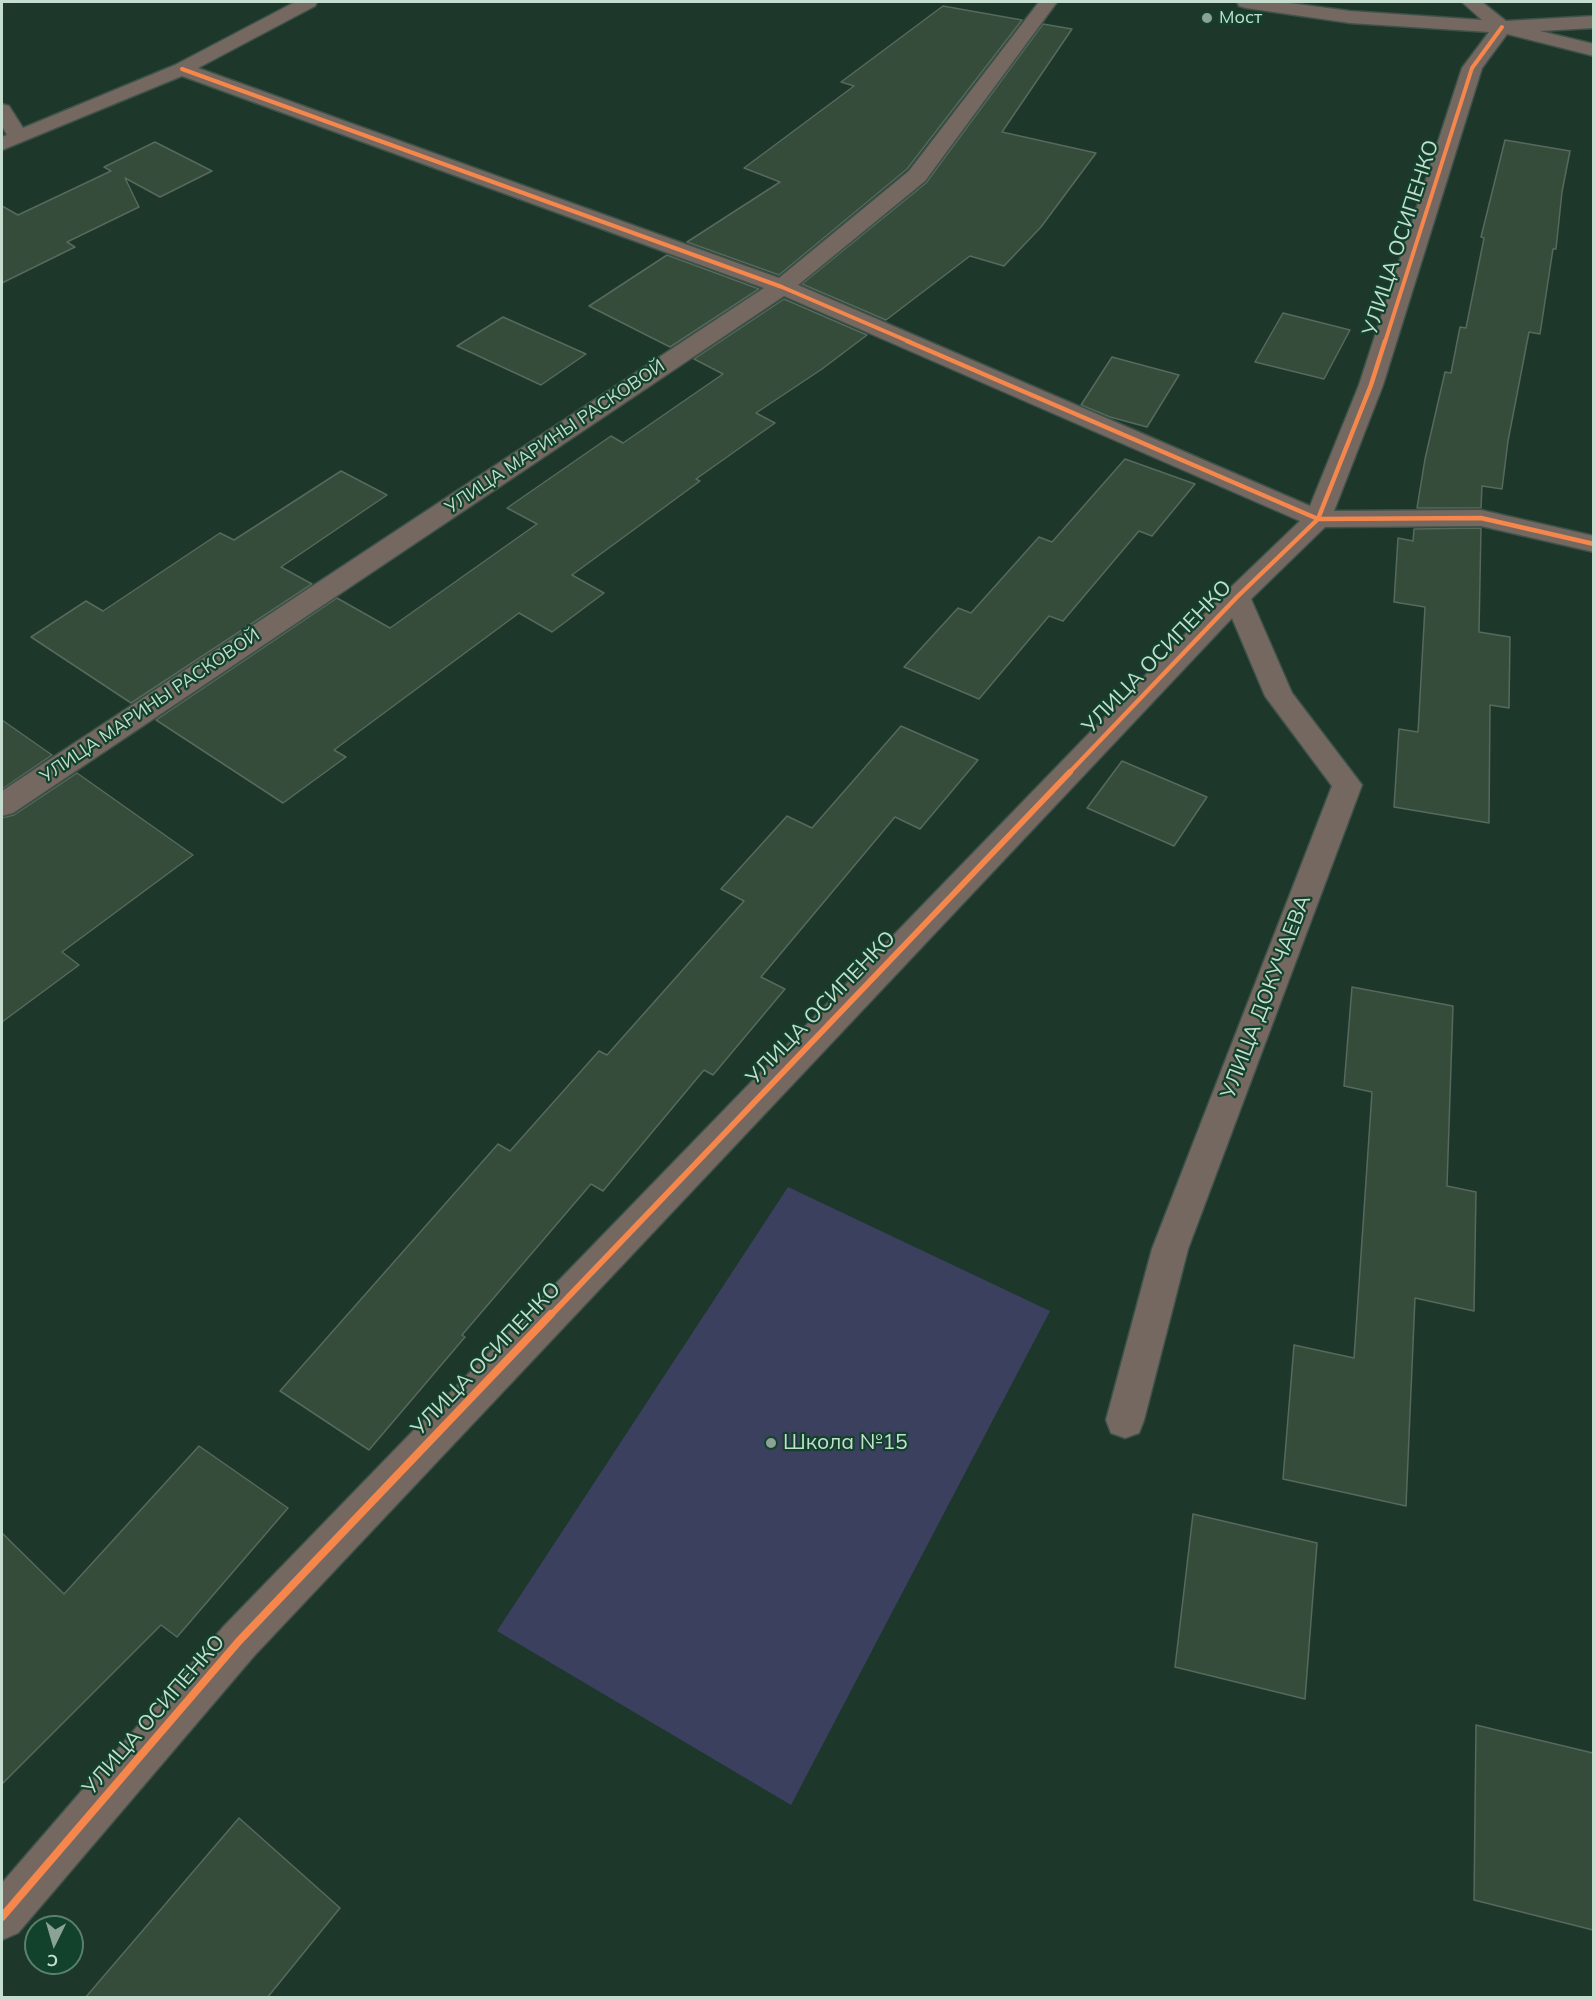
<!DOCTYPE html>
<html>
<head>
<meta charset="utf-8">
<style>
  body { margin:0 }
  #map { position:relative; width:1595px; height:1999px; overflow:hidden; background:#1d372b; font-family:Mulish,sans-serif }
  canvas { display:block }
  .frame { position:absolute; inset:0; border:3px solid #c4ddcf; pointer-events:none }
  .north { position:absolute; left:24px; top:1915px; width:60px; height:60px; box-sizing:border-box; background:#12422c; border:2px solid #59806d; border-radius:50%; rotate:185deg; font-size:16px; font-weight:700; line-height:24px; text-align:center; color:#c4ddcf }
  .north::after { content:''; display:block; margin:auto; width:21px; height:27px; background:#8aa396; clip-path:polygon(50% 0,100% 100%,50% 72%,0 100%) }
</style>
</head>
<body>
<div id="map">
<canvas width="1595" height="1999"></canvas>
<div class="frame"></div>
<div class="north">С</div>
</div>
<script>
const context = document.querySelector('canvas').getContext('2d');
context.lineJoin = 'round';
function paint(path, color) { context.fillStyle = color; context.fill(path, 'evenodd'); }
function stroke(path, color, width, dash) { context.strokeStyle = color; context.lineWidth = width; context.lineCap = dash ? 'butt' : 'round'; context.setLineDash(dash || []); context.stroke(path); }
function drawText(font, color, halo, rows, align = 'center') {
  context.font = font + ' Mulish,sans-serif'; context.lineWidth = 4.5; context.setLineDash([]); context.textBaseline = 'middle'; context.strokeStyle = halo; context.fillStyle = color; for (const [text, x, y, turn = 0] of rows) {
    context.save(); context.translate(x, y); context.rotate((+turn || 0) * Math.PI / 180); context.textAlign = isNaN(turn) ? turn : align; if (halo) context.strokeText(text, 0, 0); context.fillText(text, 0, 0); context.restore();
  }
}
paint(new Path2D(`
  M788,1187L1050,1311L791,1805L497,1631Z`), '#3a405e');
const building = new Path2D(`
  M943,6L1022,20L907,169L779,275L687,242L780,182L744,168L854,86L841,82Z
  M1043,24L1072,29L1002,132L1096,153L1041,227L1004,266L970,256L886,320L802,284L926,183Z
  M1505,140L1570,151L1562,192L1556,249H1553L1540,334L1529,332L1508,441L1502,489L1482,486L1481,508H1417L1425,459L1445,372L1451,373L1460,327L1466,328L1484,238L1481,237Z
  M155,142L212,171L160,197L125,178L139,207L67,242L75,247L2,283V206L18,215L111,171L104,167Z
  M667,255L759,289L670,347L589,306Z
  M784,299L867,335L822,369L756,413L775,423L696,479L700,481L572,575L604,593L552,632L519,613L334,750L346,757L283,803L156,720L337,598L390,628L537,524L507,508L611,436L623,443L723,374L694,359Z
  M1283,313L1350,330L1324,379L1255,362Z
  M503,317L586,354L541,385L457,346Z
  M1112,357L1179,375L1147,427L1110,417L1081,405Z
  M1125,459L1195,484L1152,536L1139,531L1063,621L1049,616L979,699L904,667L958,608L971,613L1039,537L1052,542Z
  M341,471L387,495L281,567L312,584L131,703L31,637L86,601L103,611L220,533L234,540Z
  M1481,528L1479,632L1510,637L1509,708L1490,705L1489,823L1394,807L1399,729L1418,732L1425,607L1394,602L1398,538L1413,541L1414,529Z
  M2,720L52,755L2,789Z
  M901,726L978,760L920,829L895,817L761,977L785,989L713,1075L704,1070L603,1191L591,1184L462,1335L465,1337L369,1450L280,1391L498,1144L510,1151L599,1051L607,1055L744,901L721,889L787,816L812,828Z
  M1122,761L1207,797L1174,846L1087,808Z
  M77,773L193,855L62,952L79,965L2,1022V818L14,815Z
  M1352,987L1453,1006L1447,1186L1476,1192L1474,1311L1415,1298L1406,1506L1283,1479L1294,1345L1354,1358L1372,1092L1344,1086Z
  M199,1446L288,1508L177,1637L161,1625L2,1784V1533L64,1594Z
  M1193,1514L1317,1543L1305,1699L1175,1667Z
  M1476,1725L1593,1753V1930L1474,1900Z
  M239,1818L340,1908L267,1998H85Z`);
paint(building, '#364c3b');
stroke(building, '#57695c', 1.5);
const minor = new Path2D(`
  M295,2H317L315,6L198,68L779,278L909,171L1039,2H1057L925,181L798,285L1310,506L1359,385L1462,68L1489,32L1350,23L1246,8L1239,6L1237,2H1282L1350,11L1482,20L1462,2H1482L1506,21L1594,16V28L1540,31L1594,44V56L1507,34L1482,68L1383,385L1334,511L1481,510L1594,536V552L1481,526L1325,527L1251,599L1292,693L1362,785L1188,1249L1144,1420L1139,1433L1125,1438L1111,1433L1106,1420L1152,1249L1332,786L1265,696L1232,618L254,1656L18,1933L2,1940V1883L224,1626L1227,591L1300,521L784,296L13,813L2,816V791L764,288L182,76L2,150V137L7,135L2,126V104L9,106L23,128L175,65Z`);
stroke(minor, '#3e5249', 3);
paint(minor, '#746861');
stroke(new Path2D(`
  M182,69L782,287L910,342
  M1385,342L1472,68L1502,27`), '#f5874c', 4);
stroke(new Path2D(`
  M907,341L1318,519L1481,518L1594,544
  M1069,773L1237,597L1318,519L1371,385L1385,341`), '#f5874c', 4.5);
stroke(new Path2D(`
  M550,1316L1070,772`), '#f5874c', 6);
stroke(new Path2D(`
  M2,1917L239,1641L551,1314`), '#f5874c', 8);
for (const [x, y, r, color] of [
  [1207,18,6,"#8aa396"],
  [771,1443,6,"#8aa396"]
]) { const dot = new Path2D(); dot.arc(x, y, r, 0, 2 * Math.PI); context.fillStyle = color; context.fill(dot); stroke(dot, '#12422c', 2); }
drawText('18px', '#c4ddcf', '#12422c', [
  ["Мост",1219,18]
], 'left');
drawText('18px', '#c4ddcf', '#12422c', [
  ["УЛИЦА МАРИНЫ РАСКОВОЙ",555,437,-34],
  ["УЛИЦА МАРИНЫ РАСКОВОЙ",150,706,-34]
]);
drawText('21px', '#c4ddcf', '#12422c', [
  ["УЛИЦА ОСИПЕНКО",1401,238,-72],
  ["УЛИЦА ОСИПЕНКО",1157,657,-46],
  ["УЛИЦА ДОКУЧАЕВА",1266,997,-69],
  ["УЛИЦА ОСИПЕНКО",821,1008,-46],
  ["УЛИЦА ОСИПЕНКО",486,1359,-46],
  ["УЛИЦА ОСИПЕНКО",154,1715,-49]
]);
drawText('21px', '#c4ddcf', '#12422c', [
  ["Школа №15",783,1443]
], 'left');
</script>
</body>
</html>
